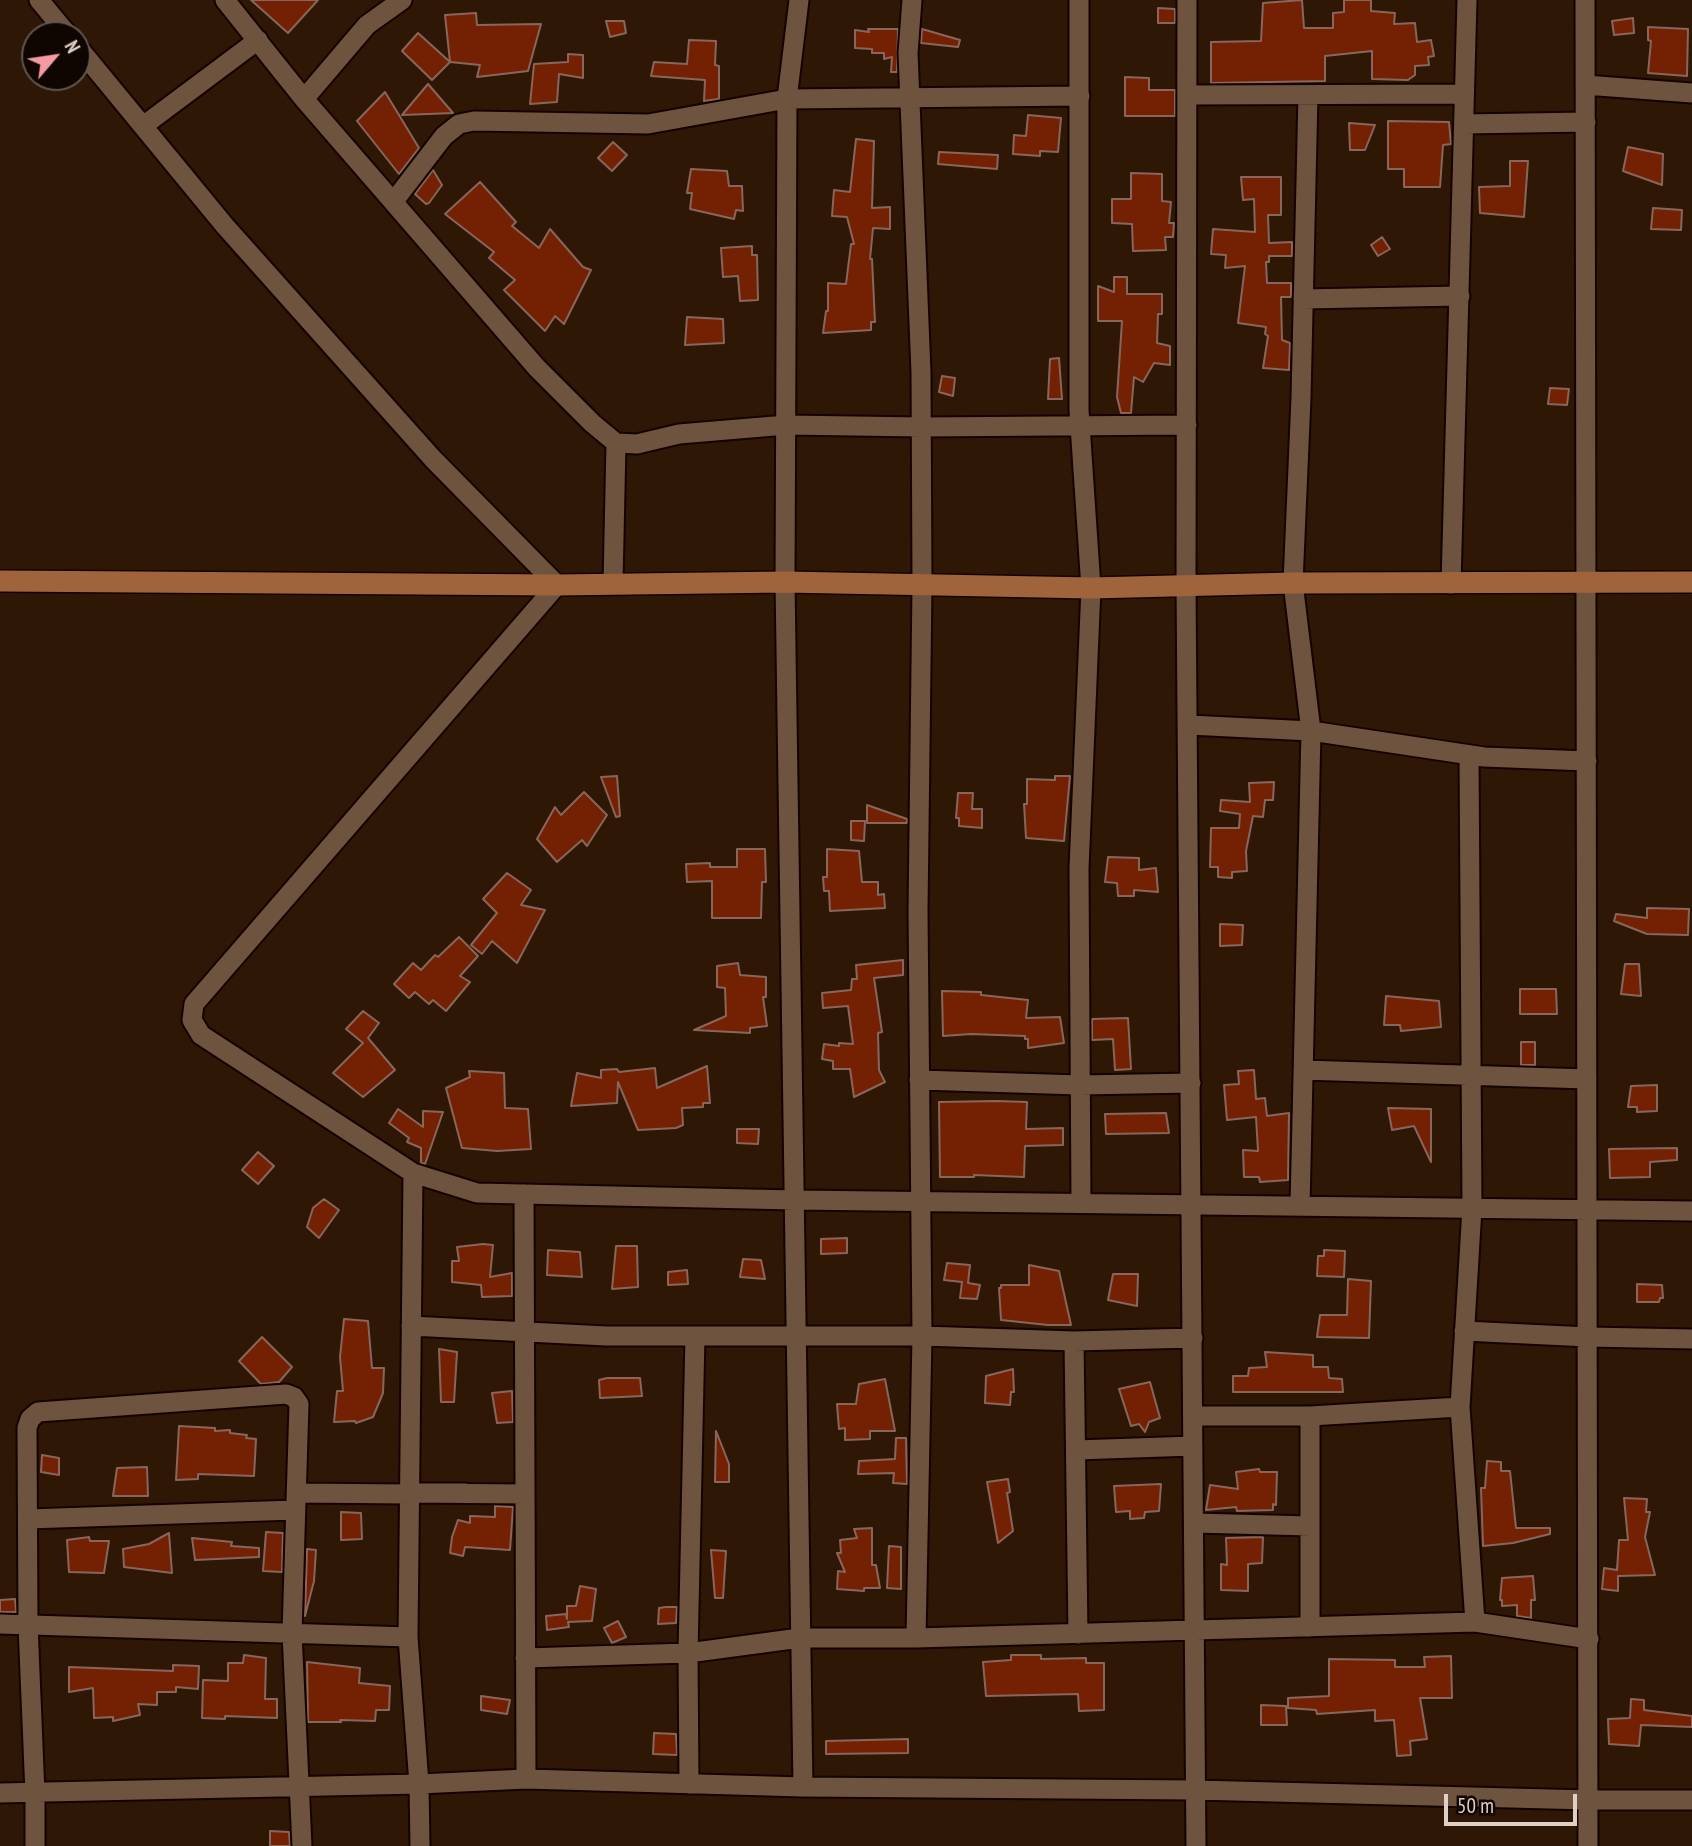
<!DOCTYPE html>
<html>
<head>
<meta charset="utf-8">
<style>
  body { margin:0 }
  #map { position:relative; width:1692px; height:1846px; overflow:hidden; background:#2e1705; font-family:"PT Sans Narrow",sans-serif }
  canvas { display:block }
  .north { position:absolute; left:21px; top:21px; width:70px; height:70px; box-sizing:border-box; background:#0f0601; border:2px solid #62564f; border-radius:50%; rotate:61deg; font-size:19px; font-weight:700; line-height:28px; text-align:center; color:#dfcfc4 }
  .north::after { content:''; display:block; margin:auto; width:24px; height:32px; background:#f49aa2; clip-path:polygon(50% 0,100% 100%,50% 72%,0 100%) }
  .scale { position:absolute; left:1444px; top:1794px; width:133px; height:32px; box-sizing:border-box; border:4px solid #dfcfc4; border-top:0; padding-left:9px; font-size:21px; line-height:24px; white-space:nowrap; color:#dfcfc4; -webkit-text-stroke:5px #0f0601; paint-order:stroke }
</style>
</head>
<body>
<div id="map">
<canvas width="1692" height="1846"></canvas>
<div class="north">N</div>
<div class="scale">50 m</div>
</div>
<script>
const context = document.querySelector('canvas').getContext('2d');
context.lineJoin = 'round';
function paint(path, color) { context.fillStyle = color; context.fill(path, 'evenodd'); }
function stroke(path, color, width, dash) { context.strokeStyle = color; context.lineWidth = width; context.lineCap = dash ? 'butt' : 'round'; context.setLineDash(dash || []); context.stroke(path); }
const building = new Path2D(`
  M251,0H318L288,33Z
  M1302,0L1304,28H1333V13L1344,12V0H1371V11L1395,13L1394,24L1415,23L1417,42L1431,40L1434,56L1428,57L1429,65L1415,66V75L1408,80L1372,79V51L1325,56V81L1211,83V42L1261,41L1263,3Z
  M1158,8L1175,9V23H1158Z
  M476,13L477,25L541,24L528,71L477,77L480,65L450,62L445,15Z
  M1633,18L1634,33L1614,35L1612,21Z
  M606,21H624L626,33L610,37Z
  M1648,27L1688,29L1687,76L1648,73L1651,41L1648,40Z
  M868,29H898L897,72H891L892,57L884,59V53H872V49L855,48V30L869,32Z
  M922,29L960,40L958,47L921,43Z
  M418,33L450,62L432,80L402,51Z
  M689,40L716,41L715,65L719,66V99L704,101L705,80L651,76L654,62L687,64Z
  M568,54L583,55V78L559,74L557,102L530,104L534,64L568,62Z
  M1125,77L1149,78V90H1175V116H1125Z
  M428,84L453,113L402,115Z
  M385,92L419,148L399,174L357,121Z
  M1028,115L1061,118L1058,152L1040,151V156L1013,154L1014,135L1026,136Z
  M1388,121L1449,122L1451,144L1443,145L1440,187H1404V169H1388Z
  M1349,123L1375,125L1365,150H1350Z
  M856,139L874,141L872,208L890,207V229L873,228L870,259H872L875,322H871V330L823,333L826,311H828V283L846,284L851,244H854L847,217L832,216L834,190L850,192Z
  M613,142L627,155L612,171L598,158Z
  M1628,147L1663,154L1662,185L1623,171Z
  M939,152L998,155L997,169L938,164Z
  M1510,161H1528L1524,217L1480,213L1479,187L1510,186Z
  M691,169L727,171L729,186H742L743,211L736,210L734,219L690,209L692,193H687Z
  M433,170L442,185L429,203L426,204L415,194Z
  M1131,173L1162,174V201L1171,202L1169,223H1174L1173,237H1165L1166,250L1133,251L1132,224L1112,223V199H1131Z
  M1241,177H1281V215H1268L1269,243L1292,242V256H1269V262H1266L1267,283H1291V297H1281L1282,340L1290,343L1289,370L1263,368L1268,336L1265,334L1266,327L1238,323L1245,266L1225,268L1226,255L1211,254L1213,229L1255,232L1254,199L1243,200Z
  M480,182L516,222L512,226L539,248L550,229L583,267L591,270L564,324L555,316L545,331L504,290L515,280L489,258L494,252L445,214Z
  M1653,208L1682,210L1681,230L1651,229Z
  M1382,237L1390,249L1378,256L1371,245Z
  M752,246V255H757L758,300L740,301L738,276L723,277L721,248Z
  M1114,277H1127V294H1162V314H1158L1157,343L1170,346V365L1154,363L1143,382L1134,377L1131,413H1121L1117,397L1122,321H1098V286L1114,292Z
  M687,317L723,319L724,343L685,345Z
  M1059,358L1062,399H1048L1050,359Z
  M942,376L955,378L953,396L939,392Z
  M1550,388L1569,389L1567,405L1548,404Z
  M617,776L620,816L616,817L601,777Z
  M1055,776H1070L1064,841L1026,838L1024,804H1027V779L1055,780Z
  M1274,782L1273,800H1265L1263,817L1253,816L1246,851L1247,871L1232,872V878L1218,877V867H1210L1211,828H1239L1240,814L1220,811L1221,800L1250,802L1249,783Z
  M584,792L607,815L587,846L582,840L557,862L537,839L555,807L561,815Z
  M958,793H973L972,809H982V828L959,826V818H956Z
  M867,805L907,819V823H867Z
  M851,821H865L864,841L851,840Z
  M737,849H765L766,882H762L761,918H712V881L687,882L686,864L710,863V867H737Z
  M827,849L859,851L862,882H878V895L884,894L885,908L830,911L829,891H824L823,877H827Z
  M1108,857L1139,858V870L1156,868L1158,892L1134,890V896H1118L1117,883L1105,882Z
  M507,873L531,890L521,905L545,910L517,963L492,941L482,954L471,945L497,913L483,899Z
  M1647,908L1689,909L1688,935L1647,934L1614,921L1616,914L1647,918Z
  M1220,924L1243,925L1242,945L1220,946Z
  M459,937L478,956L460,976L470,982L446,1011L433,1000L429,1004L415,992L409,998L394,984L413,963L421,970L435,955L438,957Z
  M903,960V975L874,978L882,1032L878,1033L879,1070L885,1082L854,1097L850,1069H833V1061L822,1059L824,1044L839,1046V1043L853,1044L848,1006L823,1008L822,993L851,990L852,979H857L856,965Z
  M738,963L740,975L766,977V997H763L767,1026L750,1028V1033L694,1030L726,1016L725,988L717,987V966Z
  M1625,964H1639L1641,996L1621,994Z
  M1520,989H1556L1557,1014H1520Z
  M942,991L981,992V995L1028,1000L1026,1018L1060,1017L1064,1043L1028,1048V1039H1025V1036L971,1034L943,1036Z
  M1386,996L1439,1001L1441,1027L1401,1031L1400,1025H1384Z
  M363,1011L379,1023L368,1038L395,1070L363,1097L333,1073L363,1043L346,1029Z
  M1128,1018L1131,1069L1115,1070L1113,1039L1092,1040V1019Z
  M1521,1042H1535V1065H1521Z
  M707,1066L710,1103H703V1107L682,1108L683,1125L676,1128L638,1130L618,1082L617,1103L571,1106L577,1073L601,1078V1070L617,1069L619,1072L655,1068L657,1088Z
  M1254,1070L1256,1099L1265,1098L1267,1116L1289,1113L1288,1180L1260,1182L1259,1177H1244L1243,1150L1258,1151L1256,1117L1227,1120L1224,1085L1239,1084L1238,1071Z
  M469,1071L504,1073L505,1108L528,1109L531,1149L497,1151L462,1148L446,1088L470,1077Z
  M1657,1085V1111L1637,1112V1107H1628L1631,1086Z
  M996,1101L1027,1102L1026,1129L1063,1128V1145L1025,1146L1024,1177L974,1175V1177H940L939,1102Z
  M1388,1108L1431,1109V1162L1414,1126L1392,1130Z
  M398,1109L423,1127V1111L443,1112L425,1164L421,1163V1148L407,1142L409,1138L389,1123Z
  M1166,1113L1169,1133L1106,1134L1105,1114Z
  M737,1129H759L758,1144L737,1143Z
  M1677,1148V1160L1650,1162V1177L1610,1178L1609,1149Z
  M258,1152L274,1166L258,1184L242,1170Z
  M324,1199L339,1210L319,1238L307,1227L313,1208Z
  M847,1238V1253L821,1254V1239Z
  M483,1244L493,1245L490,1277L512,1273V1296L482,1297L481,1285L452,1282V1261H459L457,1247Z
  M616,1246H637L638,1287L612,1289Z
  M548,1250L580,1252L582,1277L547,1275Z
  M1324,1250L1345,1251L1344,1277L1317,1276L1318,1256H1324Z
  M743,1259L761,1260L765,1279L740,1277Z
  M947,1263L970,1265L968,1283L980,1285L977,1299L960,1298L962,1282L944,1280Z
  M1029,1265L1059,1271L1071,1325H1048L1001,1320L999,1288H1001V1285H1029Z
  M687,1270L688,1284L668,1285V1272Z
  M1113,1274H1138L1137,1306L1108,1300Z
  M1348,1279L1371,1281L1369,1338L1317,1337L1320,1315H1347Z
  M1637,1284L1662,1285L1663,1298H1660L1659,1302H1637Z
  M344,1319L368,1321L372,1368H384L383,1393L373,1417L356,1423L355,1421L334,1422L337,1391H343L340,1357Z
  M262,1337L292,1367L279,1382L261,1384L239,1361Z
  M439,1349L457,1352L454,1402H441Z
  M1265,1352L1313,1355V1367H1328L1329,1378L1342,1379L1343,1392H1233V1376H1248L1249,1368L1267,1367Z
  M1013,1369L1014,1392H1011L1010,1405L985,1403L986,1376Z
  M607,1378H640L642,1396L600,1398L599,1380Z
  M885,1379L895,1431H870V1439L845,1440V1428L839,1429L837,1404H856L859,1384Z
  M1150,1382L1160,1418L1149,1422L1145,1432L1139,1424L1131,1426L1119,1389Z
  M512,1391L513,1422L497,1423L492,1393Z
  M179,1426L215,1428V1431L230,1430V1433L247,1435L246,1438L256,1439L254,1476L198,1474V1479L176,1480Z
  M716,1431L729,1464V1482H715Z
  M896,1438H906L907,1484L893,1483L894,1473L858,1474L859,1461L895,1459Z
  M42,1455L59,1458V1475L41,1472Z
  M1487,1461L1501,1462V1471H1510L1516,1528H1550V1534L1513,1543L1483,1546L1481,1488H1485Z
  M147,1467L148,1496H113L117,1468Z
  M1259,1469L1260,1472H1277L1276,1505L1273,1504V1510L1237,1511L1236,1507L1206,1510L1210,1485L1238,1489L1236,1472Z
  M1008,1479L1010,1492L1007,1493L1013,1531L998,1543L987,1482Z
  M1161,1484L1159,1511L1145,1512L1144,1518L1130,1519V1511L1116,1512L1114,1486Z
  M1624,1498L1647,1499L1646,1512H1650L1645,1537L1655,1575L1618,1576V1591L1602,1589L1604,1568L1617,1570L1619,1540H1628Z
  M495,1506L513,1507L510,1550L465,1547L463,1556L450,1553L452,1537L458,1520L470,1523V1516L495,1517Z
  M341,1512L361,1513L362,1539L341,1540Z
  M872,1528V1565H876L880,1588H864V1591L837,1589L838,1571L845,1572L837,1553H841L840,1540L857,1538L854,1529Z
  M266,1532L283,1533L282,1572L263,1571Z
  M169,1533L172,1573L124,1567L123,1549L149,1544Z
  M89,1537L90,1541H109L104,1573L69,1572L67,1540Z
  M1263,1537L1262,1563L1248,1564V1591L1221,1590V1564L1227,1565L1226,1538Z
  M192,1538L232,1542L231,1546L259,1548V1557L195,1560Z
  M889,1546L901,1547V1589L887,1588Z
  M307,1549L316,1550L314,1581L305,1616Z
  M711,1550L726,1551L723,1598H715Z
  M1533,1576L1535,1600H1531V1618L1517,1616V1605L1502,1606V1600H1500L1502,1578Z
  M580,1586L596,1589L592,1621L568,1622L569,1627L547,1630L546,1616L566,1614L567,1619V1606H576Z
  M15,1599L16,1612H0V1600Z
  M666,1607H677L676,1623L658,1624L659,1608Z
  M618,1621L626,1637L612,1643L604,1628Z
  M244,1655L266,1658L265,1699H277V1718L225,1716V1719L202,1718L203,1680L228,1681V1663H243Z
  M1011,1655H1041V1659L1086,1658V1663H1104V1710L1079,1711L1078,1694L986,1696L983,1662L1011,1660Z
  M1451,1656L1452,1698H1420L1427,1739L1410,1741L1411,1755L1397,1756L1394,1720L1375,1721V1710L1317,1714L1316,1710L1288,1708V1698L1329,1696V1659L1395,1660V1667H1425L1424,1657Z
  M307,1662L360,1668L359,1683L390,1686L389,1710H376L375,1721L340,1720L341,1722H308Z
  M173,1665L199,1666L198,1689L176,1687V1692H157V1705L138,1704L140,1715L113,1721V1717L94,1718L93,1688L69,1692V1667L173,1671Z
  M481,1696L510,1700L507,1714L481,1710Z
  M1631,1699L1644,1700V1710L1692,1716V1727L1641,1725L1639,1746L1609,1744L1608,1719L1630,1718Z
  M1261,1705L1286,1706L1287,1725H1261Z
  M654,1733L676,1734L677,1755L653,1754Z
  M908,1739V1753L826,1754V1741Z
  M270,1831L289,1832L290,1846H270Z`);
paint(building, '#732003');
stroke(building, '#88665b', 2);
const street = new Path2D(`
  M39,0L68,35
  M225,0L304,99
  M402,0L367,25L304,99L537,368L592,423L616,443L637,444L679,434L786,425L922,427L1187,425
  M799,0L787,99L785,582L803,1787
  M912,0L908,53L921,372L922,585L918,911L922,1336L916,1638
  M1079,0V410L1091,588L1079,868L1081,1203
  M1187,0L1186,585L1196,1846
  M1585,0L1588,1846
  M77,46L225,226L433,459L557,585L194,1004L192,1020L201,1035L413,1173L477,1193L795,1200L1692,1211
  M1585,85L1692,93
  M1187,95L1464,94
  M1464,124L1586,122
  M143,126L258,40
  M394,201L444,136L459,124L474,121L648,124L787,99L1080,96
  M1303,299L1460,296
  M613,584L616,443
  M1451,584L1467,0
  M1189,725L1311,731L1484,757L1587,761
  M1469,755L1472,1208L1460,1407L1475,1622
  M1303,1070L1587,1079
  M919,1080L1080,1085L1191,1083
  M413,1173L408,1637L419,1784L420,1846
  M524,1194L526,1779
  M1300,1206L1311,731L1293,583L1301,398L1308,95
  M411,1326L606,1336H922L1074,1341L1193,1338
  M1464,1331L1588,1337L1692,1339
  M1074,1341L1078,1634
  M1193,1416H1310L1460,1407
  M1076,1450L1193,1446
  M296,1493L409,1494
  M466,1493H412L525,1494
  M28,1519L295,1510
  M1194,1523L1310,1526
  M0,1624L408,1637
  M1310,1627V1416
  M525,1658L688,1653L800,1638H916L1475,1622L1589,1639
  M689,1784L688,1653L695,1336
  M0,1793L419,1784L526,1779L803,1787L1195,1790L1589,1800H1692
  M35,1846V1794L28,1625L27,1428L30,1419L38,1412L286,1394L294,1397L299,1404L292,1633L302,1846`);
const primary = new Path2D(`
  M0,581L557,585L785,582L1091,588L1293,583L1692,582`);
stroke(street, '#150300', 23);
stroke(primary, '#150300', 24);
stroke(street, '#6e533f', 19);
stroke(primary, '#a0643d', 21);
</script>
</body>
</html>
